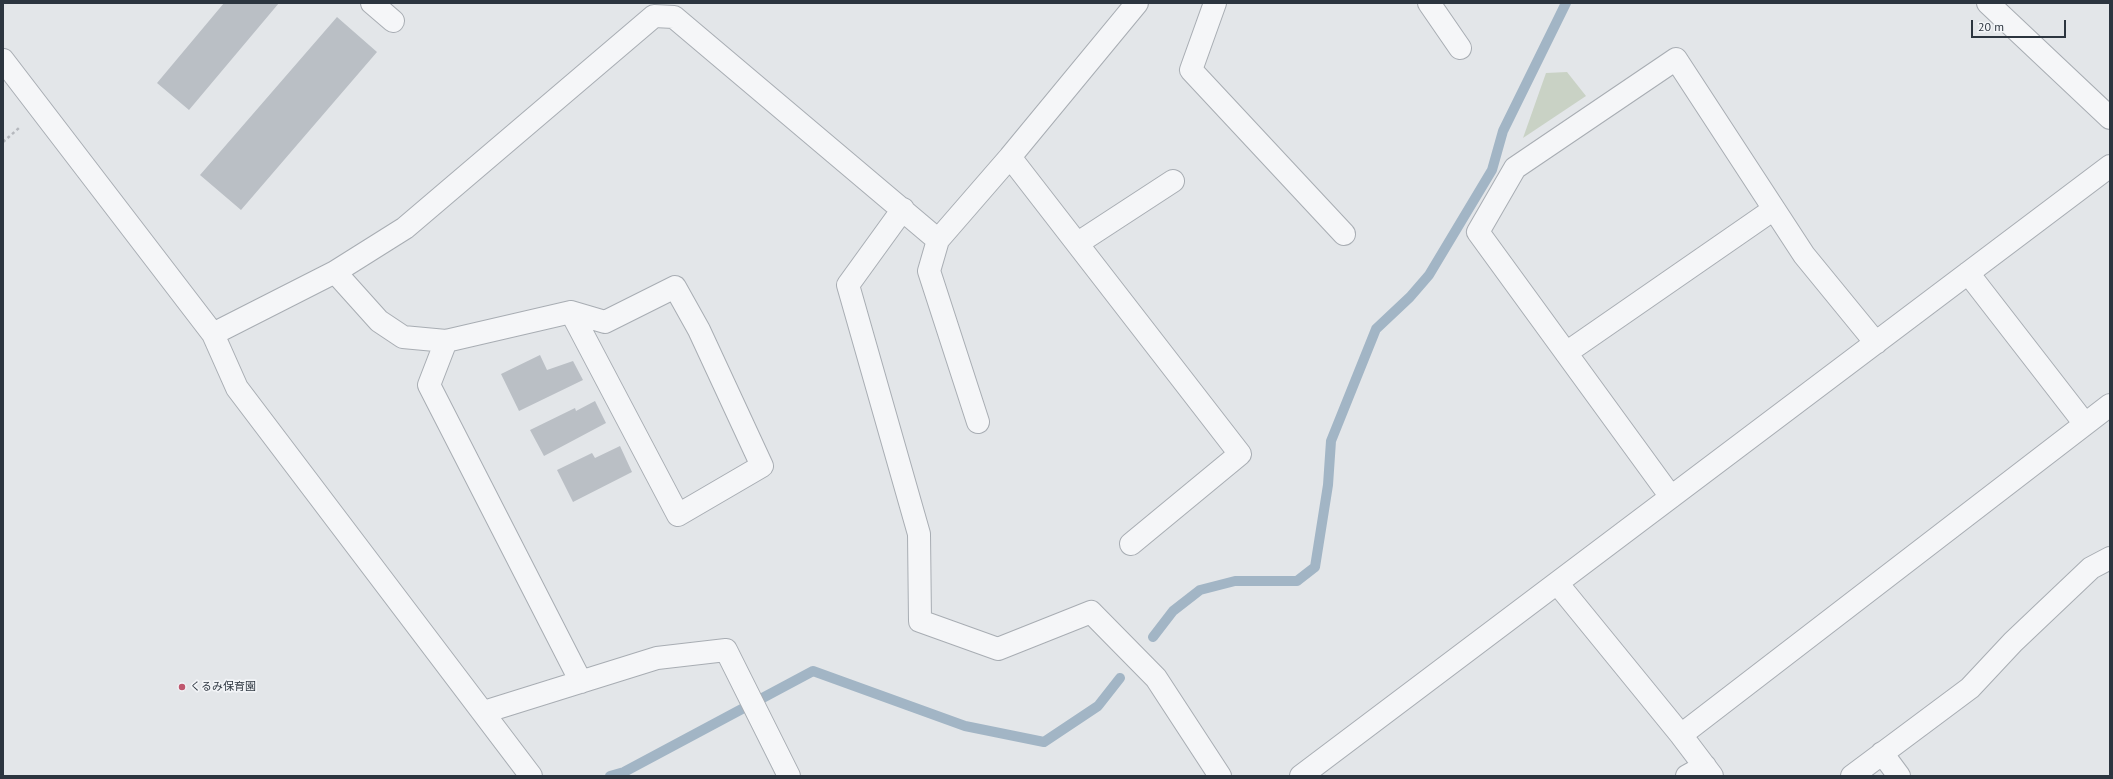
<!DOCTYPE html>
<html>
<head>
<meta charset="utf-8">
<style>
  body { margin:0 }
  #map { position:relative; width:2113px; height:779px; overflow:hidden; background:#e3e6e9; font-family:"PT Sans",sans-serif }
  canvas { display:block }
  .frame { position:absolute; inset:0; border:4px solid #2c353f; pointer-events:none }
  .scale { position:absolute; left:1971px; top:20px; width:95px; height:18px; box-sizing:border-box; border:2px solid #2c353f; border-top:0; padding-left:5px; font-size:12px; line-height:14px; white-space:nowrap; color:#2c353f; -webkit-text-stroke:3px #f2f4f7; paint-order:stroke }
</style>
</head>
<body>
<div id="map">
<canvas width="2113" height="779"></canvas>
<div class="frame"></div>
<div class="scale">20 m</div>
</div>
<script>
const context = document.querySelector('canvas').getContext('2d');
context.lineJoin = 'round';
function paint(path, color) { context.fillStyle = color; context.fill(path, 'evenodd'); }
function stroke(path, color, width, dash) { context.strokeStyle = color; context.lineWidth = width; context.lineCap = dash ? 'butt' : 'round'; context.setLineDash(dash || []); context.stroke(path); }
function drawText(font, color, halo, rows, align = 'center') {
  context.font = font + ' "PT Sans","Noto Sans JP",sans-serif'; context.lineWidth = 3.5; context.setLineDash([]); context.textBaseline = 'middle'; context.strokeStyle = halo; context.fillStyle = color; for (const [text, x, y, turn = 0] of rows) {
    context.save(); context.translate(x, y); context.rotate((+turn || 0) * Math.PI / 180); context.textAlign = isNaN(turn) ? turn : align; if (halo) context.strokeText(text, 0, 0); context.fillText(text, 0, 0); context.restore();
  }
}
paint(new Path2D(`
  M1567,72L1586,96L1523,138L1546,73Z`), '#c9d2c5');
stroke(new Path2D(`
  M1153,637L1173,611L1200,590L1235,581H1297L1315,567L1328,485L1331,441L1376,329L1410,297L1429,275L1492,170L1503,131L1566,3
  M610,776L624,772L813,671L965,726L1044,742L1098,706L1120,678`), '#a2b5c5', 10);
paint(new Path2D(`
  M224,3H279L189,110L157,83Z
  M337,17L377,52L241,210L200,175Z
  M540,355L547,370L573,361L583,380L519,411L501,374Z
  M595,401L606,423L544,456L530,430L575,408L576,411Z
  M620,446L632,472L573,502L557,470L592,453L595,458Z`), '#babfc5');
const minor = new Path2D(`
  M372,3L393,21
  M1215,3L1191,70L1344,234
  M1429,3L1460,48
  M1988,3L2110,118
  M3,60L213,334L237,388L531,776
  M1010,157L1240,454L1131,544
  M903,209L848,285L919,534L920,621L998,649L1091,612L1156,678L1220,776
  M1078,243L1173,181
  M335,272L379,321L403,337L446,341L571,312L678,515L762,466L699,330L675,287L605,322L571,312
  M1968,273L2085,424
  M213,334L335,272L405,228L654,16L674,17L938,240
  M446,341L429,385L581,682
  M1566,353L1774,209
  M978,422L929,271L938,240L1010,157L1137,3
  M1671,497L1478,232L1515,168L1676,59L1804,255L1876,343
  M1557,583L1681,735L2110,405
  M484,712L657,658L726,650L789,776
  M1681,735L1712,776
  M1882,753L1899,776
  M1301,776L2110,166
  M1687,776L1705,766
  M1852,776L1970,688L2013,642L2091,568L2110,558`);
stroke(minor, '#a8adb3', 24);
stroke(new Path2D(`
  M3,142L19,128`), '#b5b8bd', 2.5, [3, 3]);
stroke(minor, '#f5f6f8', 22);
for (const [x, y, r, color] of [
  [182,687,4,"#bf576e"]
]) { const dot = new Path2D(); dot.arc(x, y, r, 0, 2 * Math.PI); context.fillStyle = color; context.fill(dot); stroke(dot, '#f2f4f7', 1.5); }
drawText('11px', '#2c353f', '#f2f4f7', [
  ["くるみ保育園",190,687]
], 'left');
</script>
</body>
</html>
